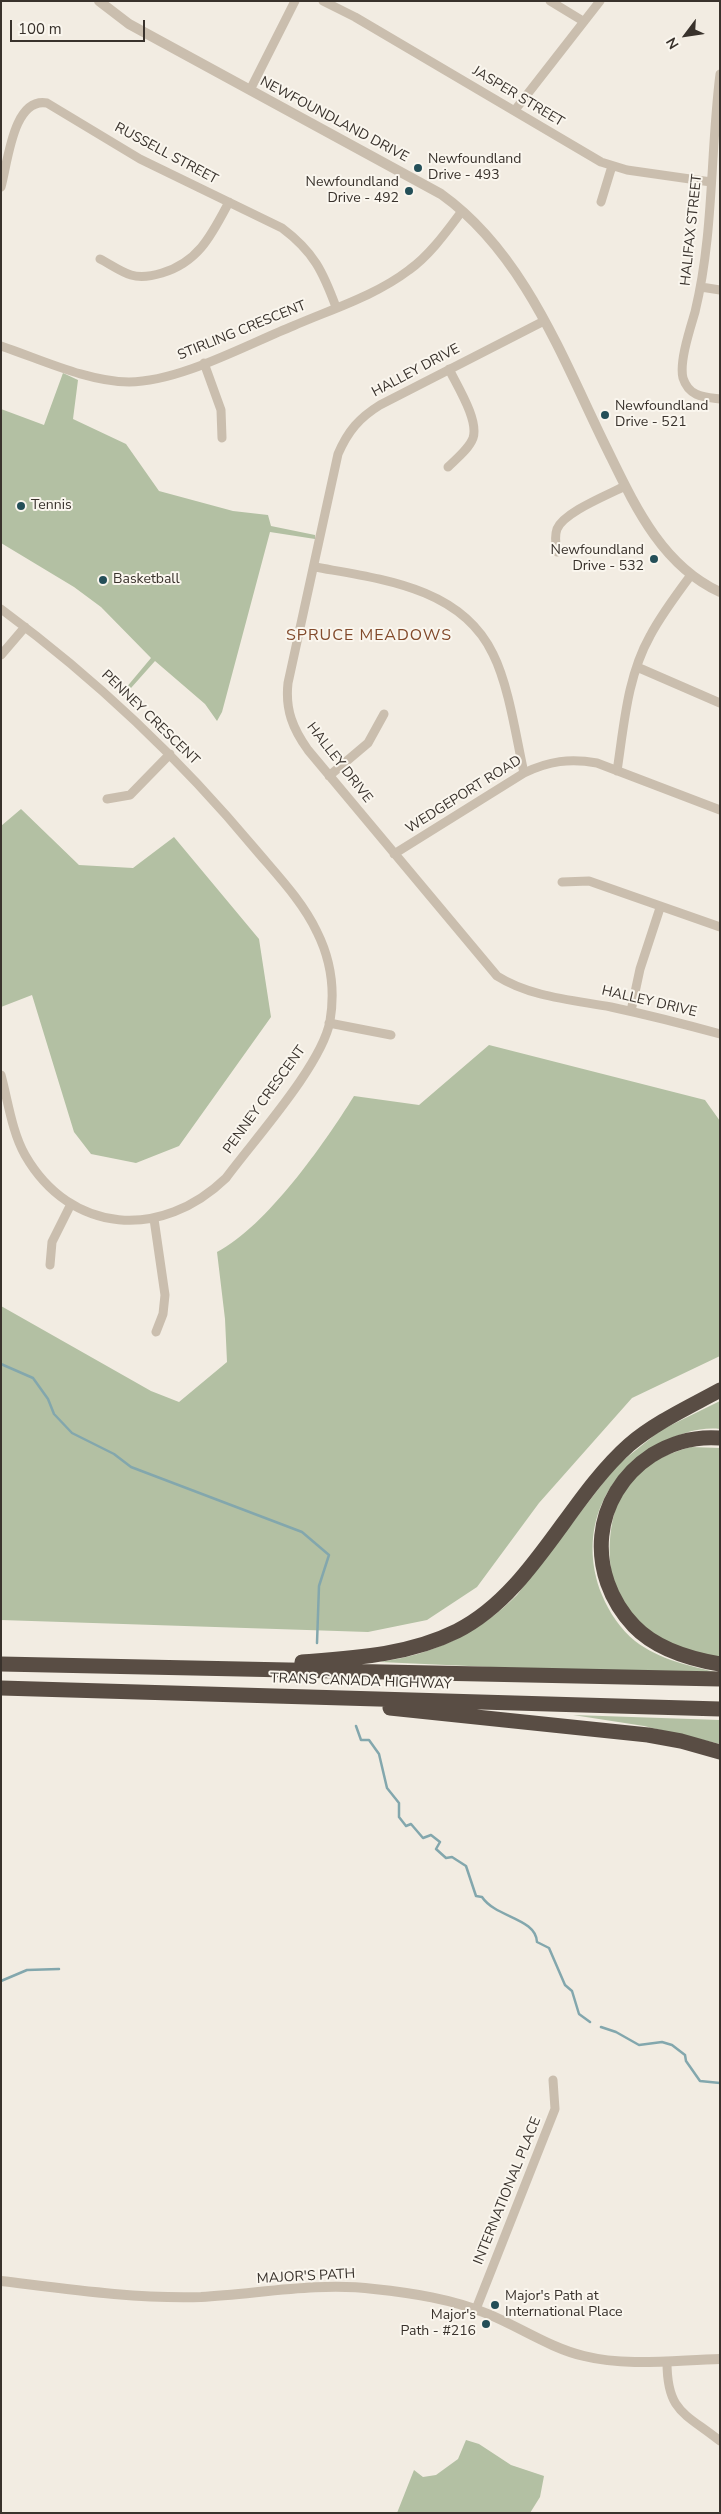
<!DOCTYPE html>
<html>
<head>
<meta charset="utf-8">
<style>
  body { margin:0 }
  #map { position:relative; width:721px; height:2514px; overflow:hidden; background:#f2ece2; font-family:"Nunito Sans",sans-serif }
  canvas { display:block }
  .frame { position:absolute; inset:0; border:2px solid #39322c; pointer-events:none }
  .north { position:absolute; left:661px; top:10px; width:50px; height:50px; -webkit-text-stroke:4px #faf6ee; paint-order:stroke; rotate:239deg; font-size:14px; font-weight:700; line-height:20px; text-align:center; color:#39322c }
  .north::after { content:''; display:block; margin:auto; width:18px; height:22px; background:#39322c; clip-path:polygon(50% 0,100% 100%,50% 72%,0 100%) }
  .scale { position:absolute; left:10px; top:20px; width:135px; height:22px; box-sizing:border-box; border:2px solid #39322c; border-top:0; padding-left:6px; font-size:15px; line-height:18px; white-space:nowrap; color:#39322c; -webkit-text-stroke:4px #faf6ee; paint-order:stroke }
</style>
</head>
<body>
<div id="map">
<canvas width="721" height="2514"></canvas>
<div class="frame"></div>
<div class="north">N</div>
<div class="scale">100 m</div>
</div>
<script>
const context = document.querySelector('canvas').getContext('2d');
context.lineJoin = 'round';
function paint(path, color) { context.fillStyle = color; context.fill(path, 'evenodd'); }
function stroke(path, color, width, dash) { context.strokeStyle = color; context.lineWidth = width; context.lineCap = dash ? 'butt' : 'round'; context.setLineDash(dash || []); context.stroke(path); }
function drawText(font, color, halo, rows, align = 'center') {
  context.font = font + ' "Nunito Sans",sans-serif'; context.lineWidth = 4; context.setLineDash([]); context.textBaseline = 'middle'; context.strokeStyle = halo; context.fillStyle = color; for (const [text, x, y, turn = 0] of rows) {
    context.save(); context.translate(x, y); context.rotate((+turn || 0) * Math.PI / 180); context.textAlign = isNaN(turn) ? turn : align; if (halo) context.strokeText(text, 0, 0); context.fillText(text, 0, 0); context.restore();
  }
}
paint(new Path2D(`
  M63,373L78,380L73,419L126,444L159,491L233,511L268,515L271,526L315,535V539L270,532L222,712L217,721L205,704L155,661L123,697L120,695L151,658L101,607L74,587L1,543V409L44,425Z
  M21,809L79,865L133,868L174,837L259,939L271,1017L179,1146L136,1163L91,1154L74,1132L32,995L1,1007V826Z
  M489,1045L705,1100L720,1121V1356L632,1398L539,1503L477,1587L427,1620L368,1632L1,1620V1306L151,1391L179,1402L227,1362L225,1319L217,1252C267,1226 324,1144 354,1096L419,1105Z
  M720,1401V1429C700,1427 683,1433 665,1441C604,1470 577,1532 602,1595C609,1612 621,1630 635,1641C660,1660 690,1666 720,1673L513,1668L380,1662C434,1654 478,1634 517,1595L616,1466L661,1430Z
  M691,1447L720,1448V1661C687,1651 657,1642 632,1618C601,1586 603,1508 634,1476C649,1461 670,1453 691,1447Z
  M573,1715L720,1720V1744L644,1726Z
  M466,2440L479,2444L511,2465L544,2476L540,2497L530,2513H397L414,2470L423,2477L436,2475L458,2459Z`), '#b3c0a3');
stroke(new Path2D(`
  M1,1364L33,1378L48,1399L54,1414L72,1433L114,1454L131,1467L302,1532L329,1555L319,1586L317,1643
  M356,1726L361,1740H369L379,1754L387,1788L399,1803V1817L406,1826L411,1824L423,1838L431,1835L440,1842L436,1849L446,1858L452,1857L466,1866L476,1896L482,1897C496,1918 536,1918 537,1942L549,1948L565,1985L572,1991L579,2014L590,2022
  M1,1981L27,1970L59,1969
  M601,2027L616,2032L639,2045L662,2042L672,2045L685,2055L686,2061L700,2081L720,2083`), '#83a7ad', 2.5);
stroke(new Path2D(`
  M323,1L355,17L601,162L627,170L711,182
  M550,1L583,21
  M720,74C710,153 714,234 695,312C690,329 679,362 683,378C689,397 704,397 720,399
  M250,90L295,1
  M515,110L600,1
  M1,187C8,162 13,97 47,103L140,159L282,228C314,252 323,272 336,307
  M601,202L612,166
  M100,259C110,264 121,272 131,275C141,278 152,276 162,273C199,262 212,234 229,202
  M701,287L720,290
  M544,321L380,405C359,418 348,431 338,454L288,683C285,710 293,729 308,750L497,976C530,997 573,1000 611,1007C648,1015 684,1024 720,1034
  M1,346C40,359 88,382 129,382C179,382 246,345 293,326C332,309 375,296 409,270C430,255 447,231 462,211
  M204,363L221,410L222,438
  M448,467C456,459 469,449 473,438C479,420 457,386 449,369
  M557,552C556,544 554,537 557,529C564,512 608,495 625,486
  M315,567C381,579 461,587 493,654C509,686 516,737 524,773
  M1,609C96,679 181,760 256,850C278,876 303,902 317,932C331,960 335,991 330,1021C322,1065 254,1140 226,1178C162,1240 71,1235 25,1155C12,1132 8,1101 1,1075
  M1,655L25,627
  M637,667L720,703
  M617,771C624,726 627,677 650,636C661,615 676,595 691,575
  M329,776L368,743L384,714
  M107,799L130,795L170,754
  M394,854L524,773C549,761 570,758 597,763L720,810
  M562,882L589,881L720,927
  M631,1011L640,969L660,908
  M329,1023L391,1035
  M154,1219L165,1295L163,1314L156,1332
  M50,1265L52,1242L71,1204
  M476,2309L555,2109L553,2080
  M667,2362C667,2412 685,2413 720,2441`), '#cabeae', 9);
stroke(new Path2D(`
  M99,1L129,24L441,194C525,254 563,360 607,449C634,504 661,565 720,592
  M1,2281C67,2289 134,2299 201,2297C258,2294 317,2282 374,2289C412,2293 452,2299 488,2314C520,2327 550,2348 584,2356C628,2367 675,2360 720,2359`), '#cabeae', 10);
stroke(new Path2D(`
  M720,1438C695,1436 673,1442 652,1455C591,1495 585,1574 634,1626C655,1648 690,1659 720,1664
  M302,1662C355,1658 409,1655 457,1631C532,1593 568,1499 629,1445C656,1422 689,1407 720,1390
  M1,1664L720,1679
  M1,1688L720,1709
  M390,1708L648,1735L681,1741L720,1752`), '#594d44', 15);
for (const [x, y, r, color] of [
  [418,168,5,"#244f58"],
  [409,191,5,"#244f58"],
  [605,415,5,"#244f58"],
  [21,506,5,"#244f58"],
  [654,559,5,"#244f58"],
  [103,580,5,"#244f58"],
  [495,2305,5,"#244f58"],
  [486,2324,5,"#244f58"]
]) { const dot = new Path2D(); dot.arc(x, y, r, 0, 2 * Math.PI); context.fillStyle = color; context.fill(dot); stroke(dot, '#faf6ee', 2); }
drawText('14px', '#39322c', '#faf6ee', [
  ["JASPER STREET",518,97,31],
  ["NEWFOUNDLAND DRIVE",334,120,28],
  ["RUSSELL STREET",166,154,28],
  ["HALIFAX STREET",692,230,-84],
  ["STIRLING CRESCENT",242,331,-22],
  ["HALLEY DRIVE",416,371,-28],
  ["PENNEY CRESCENT",150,718,44],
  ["HALLEY DRIVE",339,763,52],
  ["WEDGEPORT ROAD",464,795,-32],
  ["HALLEY DRIVE",649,1002,13],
  ["PENNEY CRESCENT",265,1100,-54],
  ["TRANS CANADA HIGHWAY",361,1682,2],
  ["INTERNATIONAL PLACE",508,2191,-68],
  ["MAJOR'S PATH",306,2277,-3]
]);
drawText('14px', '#39322c', '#faf6ee', [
  ["Newfoundland",428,160],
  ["Drive - 493",428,176],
  ["Newfoundland",399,183,"right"],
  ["Drive - 492",399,199,"right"],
  ["Newfoundland",615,407],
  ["Drive - 521",615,423],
  ["Tennis",31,506],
  ["Newfoundland",644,551,"right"],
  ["Drive - 532",644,567,"right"],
  ["Basketball",113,580],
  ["Major's Path at",505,2297],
  ["International Place",505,2313],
  ["Major's",476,2316,"right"],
  ["Path - #216",476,2332,"right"]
], 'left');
context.letterSpacing = '1px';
drawText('16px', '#824a2b', '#faf6ee', [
  ["SPRUCE MEADOWS",369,636]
]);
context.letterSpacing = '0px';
</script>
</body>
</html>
